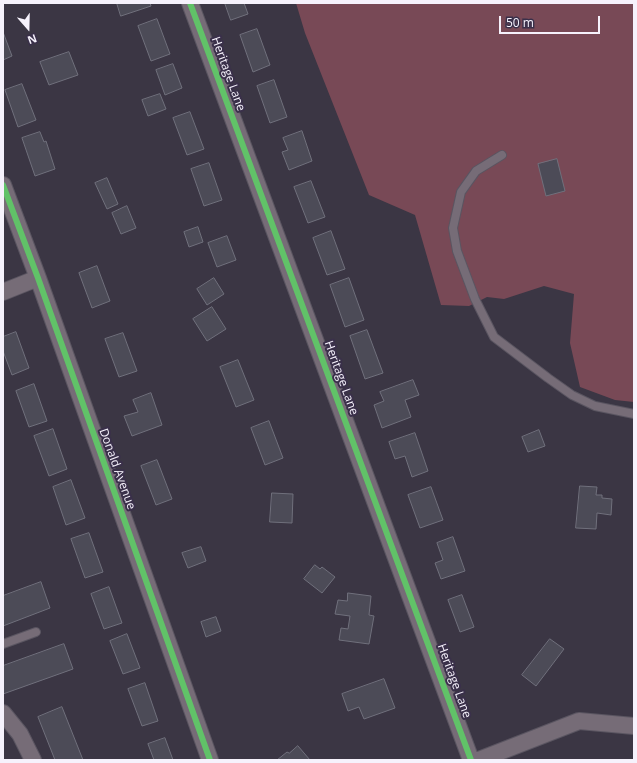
<!DOCTYPE html>
<html>
<head>
<meta charset="utf-8">
<style>
  body { margin:0 }
  #map { position:relative; width:637px; height:763px; overflow:hidden; background:#3b3644; font-family:"Open Sans",sans-serif }
  canvas { display:block }
  .frame { position:absolute; inset:0; border:4px solid #f6f2fc; pointer-events:none }
  .north { position:absolute; left:8px; top:8px; width:40px; height:40px; -webkit-text-stroke:3px #3a304a; paint-order:stroke; rotate:160deg; font-size:11px; font-weight:700; line-height:16px; text-align:center; color:#f6f2fc }
  .north::after { content:''; display:block; margin:auto; width:14px; height:18px; background:#f6f2fc; clip-path:polygon(50% 0,100% 100%,50% 72%,0 100%) }
  .scale { position:absolute; left:499px; top:16px; width:101px; height:18px; box-sizing:border-box; border:2px solid #f6f2fc; border-top:0; padding-left:5px; font-size:12px; line-height:14px; white-space:nowrap; color:#f6f2fc; -webkit-text-stroke:3px #3a304a; paint-order:stroke }
</style>
</head>
<body>
<div id="map">
<canvas width="637" height="763"></canvas>
<div class="frame"></div>
<div class="north">N</div>
<div class="scale">50 m</div>
</div>
<script>
const context = document.querySelector('canvas').getContext('2d');
context.lineJoin = 'round';
function paint(path, color) { context.fillStyle = color; context.fill(path, 'evenodd'); }
function stroke(path, color, width, dash) { context.strokeStyle = color; context.lineWidth = width; context.lineCap = dash ? 'butt' : 'round'; context.setLineDash(dash || []); context.stroke(path); }
function drawText(font, color, halo, rows, align = 'center') {
  context.font = font + ' "Open Sans",sans-serif'; context.lineWidth = 4; context.setLineDash([]); context.textBaseline = 'middle'; context.strokeStyle = halo; context.fillStyle = color; for (const [text, x, y, turn = 0] of rows) {
    context.save(); context.translate(x, y); context.rotate((+turn || 0) * Math.PI / 180); context.textAlign = isNaN(turn) ? turn : align; if (halo) context.strokeText(text, 0, 0); context.fillText(text, 0, 0); context.restore();
  }
}
paint(new Path2D(`
  M296,3H634V402L615,400L580,387L570,343L574,294L544,286L504,299L487,297L469,306L441,305L415,215L369,195L305,33Z`), '#784956');
const building = new Path2D(`
  M117,3H150L151,6L121,16Z
  M225,3H244L248,14L231,20Z
  M157,19L170,54L151,61L138,26Z
  M257,29L270,65L253,72L240,35Z
  M3,32L12,56L3,60Z
  M69,52L78,75L49,85L40,62Z
  M173,64L182,88L165,95L156,70Z
  M274,80L287,117L270,123L257,86Z
  M22,84L36,120L18,127L5,90Z
  M160,94L166,109L148,116L142,100Z
  M190,112L204,149L187,155L173,118Z
  M302,131L312,161L289,170L282,152L288,150L283,138Z
  M40,132L44,142L46,141L55,169L35,176L22,138Z
  M557,159L565,191L546,196L538,164Z
  M209,163L222,200L204,206L191,169Z
  M107,178L118,204L107,209L95,183Z
  M311,181L325,217L308,223L294,187Z
  M127,206L136,228L121,234L112,213Z
  M198,227L203,242L189,247L184,232Z
  M331,231L345,269L327,275L313,238Z
  M227,236L236,260L217,267L208,243Z
  M97,266L110,301L92,308L79,273Z
  M214,278L224,294L207,305L197,289Z
  M349,278L364,320L345,327L330,285Z
  M212,307L226,329L207,341L193,319Z
  M367,330L383,373L365,379L350,336Z
  M16,332L29,368L12,375L3,351V337Z
  M123,333L137,371L119,377L105,339Z
  M238,360L254,400L236,407L220,367Z
  M413,380L419,395L405,400L411,417L382,428L374,405L384,401L380,392Z
  M34,384L47,421L29,427L16,391Z
  M151,393L162,425L132,436L124,416L138,412L133,400Z
  M269,421L283,458L265,465L251,428Z
  M53,429L67,469L49,476L34,436Z
  M539,430L545,446L528,452L522,437Z
  M415,433L428,471L412,477L405,456L395,459L389,442Z
  M157,460L172,499L156,505L141,466Z
  M71,480L85,518L66,525L53,487Z
  M580,486L597,487L596,495H602V498L612,499L611,515L597,513L596,529L576,528Z
  M431,487L443,520L420,528L408,495Z
  M272,493L293,494L292,523L270,522Z
  M89,533L103,572L85,578L71,539Z
  M453,537L465,571L441,579L435,563L443,560L437,543Z
  M201,547L206,561L188,568L182,553Z
  M315,565L320,569L322,567L335,577L322,593L304,579Z
  M41,582L50,608L3,626V596Z
  M109,587L122,623L104,629L91,594Z
  M348,593L371,596L369,615L374,616L369,644L339,640L341,628L348,629L350,616L335,614L338,600L347,601Z
  M462,595L474,627L460,632L448,600Z
  M216,617L221,631L206,637L201,622Z
  M127,634L140,668L123,674L110,641Z
  M550,639L564,649L536,686L522,675Z
  M64,644L73,669L3,694V666Z
  M384,679L395,708L364,719L359,707L348,711L342,694Z
  M145,683L158,721L142,726L128,689Z
  M62,707L83,760H55L38,717Z
  M165,738L173,760H154L148,744Z
  M298,746L310,760H277L287,752L289,753Z`);
paint(building, '#4c4b57');
stroke(building, '#70707c', 1);
const lane = new Path2D(`
  M502,155L476,171L461,192L453,228L457,251L475,299L494,337L548,378L572,395L595,406L634,414
  M3,644L36,632`);
const street = new Path2D(`
  M190,3L471,760
  M3,185L38,278L210,760
  M3,292L38,278
  M3,713L20,734L33,760
  M479,760L579,721L634,726`);
stroke(lane, '#5a5561', 10);
stroke(street, '#5a5561', 18);
stroke(lane, '#766c77', 8);
stroke(street, '#766c77', 16);
stroke(new Path2D(`
  M190,3L471,760
  M3,185L38,278L210,760`), '#61c268', 6);
drawText('12px', '#f6f2fc', '#3a304a', [
  ["Heritage Lane",228,74,70],
  ["Heritage Lane",341,378,70],
  ["Donald Avenue",117,469,70],
  ["Heritage Lane",454,681,70]
]);
</script>
</body>
</html>
